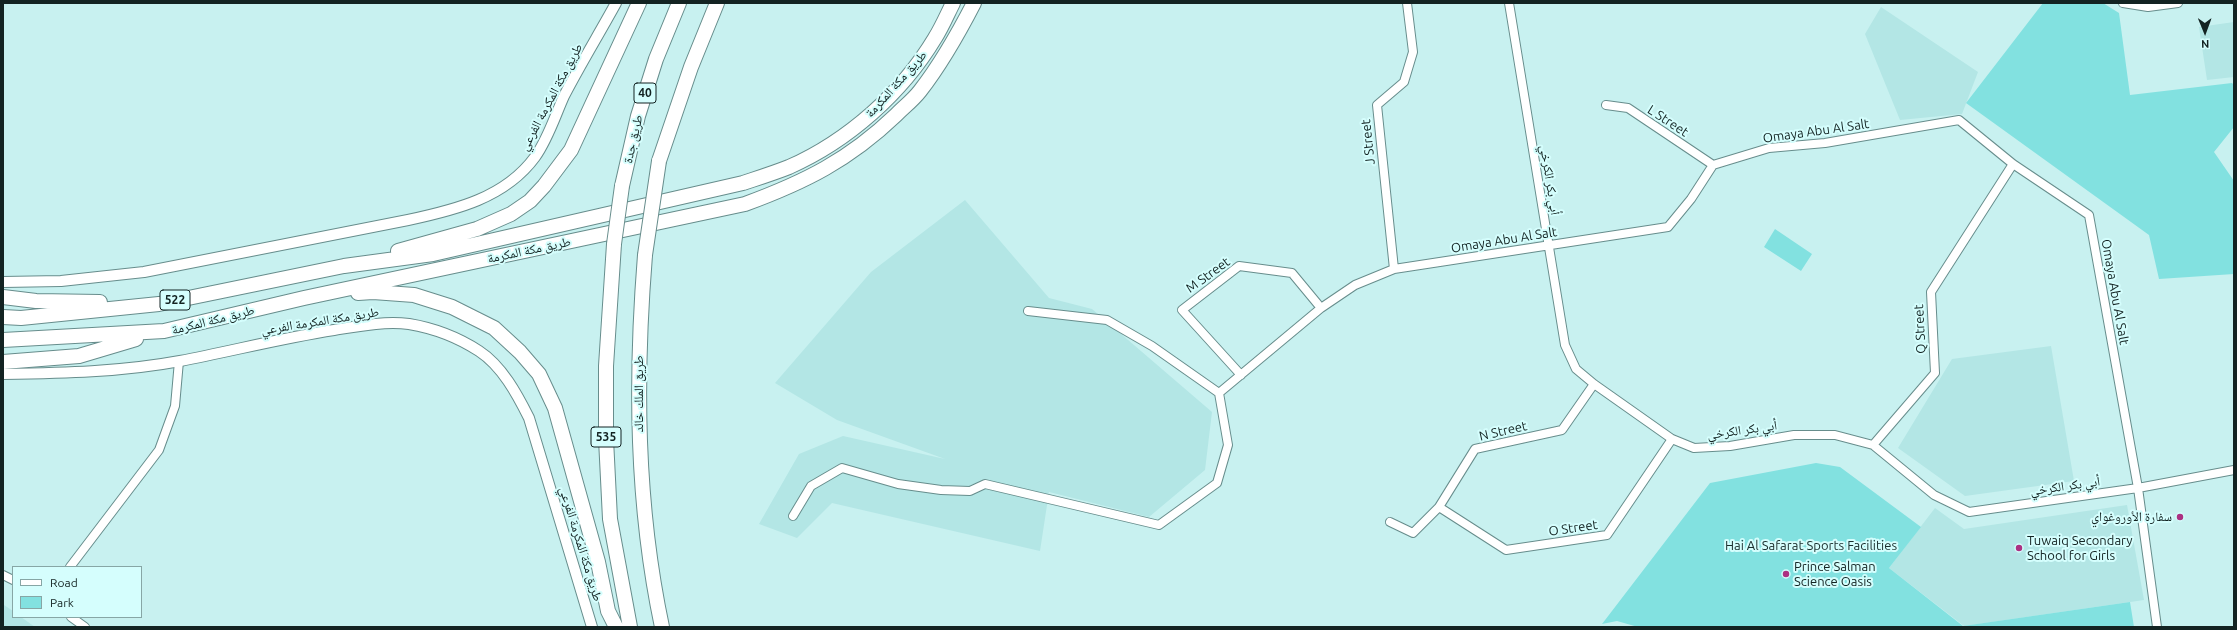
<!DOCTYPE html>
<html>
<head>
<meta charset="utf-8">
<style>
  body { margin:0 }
  #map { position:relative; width:2237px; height:630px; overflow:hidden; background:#c8f1f0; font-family:Ubuntu,sans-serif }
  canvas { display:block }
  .frame { position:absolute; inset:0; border:4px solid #132322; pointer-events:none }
  .legend { position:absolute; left:12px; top:566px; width:130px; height:52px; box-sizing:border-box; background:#d5fefd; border:1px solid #87a6a5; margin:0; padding:5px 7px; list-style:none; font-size:12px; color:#132322 }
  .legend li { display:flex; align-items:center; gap:8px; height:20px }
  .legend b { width:20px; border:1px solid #87a6a5 }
  .north { position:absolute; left:2185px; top:12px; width:40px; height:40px; -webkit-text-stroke:3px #d5fefd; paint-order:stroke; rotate:179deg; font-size:11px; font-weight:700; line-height:16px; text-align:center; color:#132322 }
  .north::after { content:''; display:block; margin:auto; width:14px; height:18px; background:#132322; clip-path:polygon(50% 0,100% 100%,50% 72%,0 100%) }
</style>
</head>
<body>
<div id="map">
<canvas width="2237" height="630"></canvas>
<div class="frame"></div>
<ul class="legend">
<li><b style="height:5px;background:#fff"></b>Road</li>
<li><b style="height:11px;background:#82e1e0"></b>Park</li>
</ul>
<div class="north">N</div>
</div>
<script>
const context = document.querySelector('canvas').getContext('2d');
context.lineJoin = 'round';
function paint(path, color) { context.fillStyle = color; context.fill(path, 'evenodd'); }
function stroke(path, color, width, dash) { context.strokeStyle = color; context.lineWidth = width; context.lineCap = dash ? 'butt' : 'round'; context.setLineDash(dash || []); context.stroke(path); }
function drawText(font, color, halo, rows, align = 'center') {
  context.font = font + ' Ubuntu,"Noto Naskh Arabic",sans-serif'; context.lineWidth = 4; context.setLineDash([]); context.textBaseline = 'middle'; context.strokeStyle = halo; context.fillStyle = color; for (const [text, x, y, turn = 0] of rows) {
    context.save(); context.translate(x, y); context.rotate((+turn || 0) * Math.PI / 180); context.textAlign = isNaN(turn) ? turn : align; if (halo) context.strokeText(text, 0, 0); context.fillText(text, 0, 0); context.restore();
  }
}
paint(new Path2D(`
  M1881,7L1978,72L1962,114L1900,120L1865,34Z
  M2234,22V77L2207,80L2199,27Z
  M965,200L1049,298L1092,309L1212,412L1205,470L1149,517L1049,492L1040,551L832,503L797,538L759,524L799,454L843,436L945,459L837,420L775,383L871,272Z
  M2051,346L2074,481L1965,496L1898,448L1952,359Z
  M2127,505L2144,600L1964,626L1889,568L1935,508L1964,529Z
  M4,605L13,611V617H21L35,627H3Z`), '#b3e6e5');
paint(new Path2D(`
  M2043,3H2103L2119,13L2130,95L2232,83L2234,85V127L2214,152L2234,181V274L2159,279L2149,235L1966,103Z
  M1775,229L1812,254L1801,271L1764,247Z
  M1816,463L1840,467L1921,527L1889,568L1963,626L2130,602L2134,627H1638L1617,621L1602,624L1710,483Z`), '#82e1e0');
const minor = new Path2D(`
  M1509,3L1565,345L1576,369L1594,384L1672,439L1694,448L1730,446L1794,435H1835L1873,445L1934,495L1969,512L2138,488L2234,470
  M2123,3L2148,7L2178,3
  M1606,105L1628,108L1713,165
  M1394,269L1377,105L1404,82L1413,52L1407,3
  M1241,375L1182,310L1239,266L1292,273L1321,308
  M1219,393L1321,308L1355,285L1394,269L1668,227L1691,199L1713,165L1769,148L1825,143L1959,120L2013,164L2089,215L2138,488L2157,627
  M1873,445L1935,373L1931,292L2013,164
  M1439,507L1506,550L1607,535L1672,439
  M793,516L811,486L842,468L898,484L941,490L970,491L985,484L1159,525L1217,483L1228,445L1219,393L1152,346L1107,320L1028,311
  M1390,522L1413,533L1439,507L1475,449L1562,430L1594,384
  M70,567L159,450L175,406L179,361
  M3,575L13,580
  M71,617L85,627`);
const tertiary = new Path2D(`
  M3,282L61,281L144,272L408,220C455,210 505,198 535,157C548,139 555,116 564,96C580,65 599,34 616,3
  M3,374C63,373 121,372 180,361C232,351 282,338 334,330C359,326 384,321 409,324C433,328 459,338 479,351C502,366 517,394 529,418L592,627`);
const motorway = new Path2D(`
  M659,161L691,67L717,3
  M622,186L638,116L656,59L679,3
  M614,244L606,366V439L610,519L630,627
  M398,251L477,229L511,214L530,201L544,186L571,150L639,3
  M645,255C635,380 636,504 662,627
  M358,293L373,292L414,295L452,307L494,328L520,352L539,374L555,408L598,562L608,611L616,627
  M3,297L36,301L100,302
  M3,317L21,318L159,304L344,266L433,254L743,183C758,178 774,173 789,167C848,141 902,93 935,38C942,27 947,15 953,3
  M3,340L164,331L304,298L745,204C805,182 849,160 896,115C904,107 913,100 920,91C941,64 958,34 974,3
  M3,362L79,356L136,339`);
stroke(minor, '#678d8c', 10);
stroke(tertiary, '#678d8c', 12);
stroke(motorway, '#678d8c', 16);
stroke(minor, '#fff', 8);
stroke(tertiary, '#fff', 10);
stroke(motorway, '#fff', 14);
const motorwayBridge = new Path2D(`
  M614,244L622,186
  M645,255L659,161`);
stroke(motorwayBridge, '#678d8c', 16, []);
stroke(motorwayBridge, '#fff', 14);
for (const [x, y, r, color] of [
  [2180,517,4,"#ac3082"],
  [2019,548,4,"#ac3082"],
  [1786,574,4,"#ac3082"]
]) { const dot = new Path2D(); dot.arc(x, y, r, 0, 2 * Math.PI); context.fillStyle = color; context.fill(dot); stroke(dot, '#d5fefd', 1.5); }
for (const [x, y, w] of [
  [645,93,22],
  [175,300,30],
  [606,437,30]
]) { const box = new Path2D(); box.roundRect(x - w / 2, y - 10, w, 20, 3); context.fillStyle = '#d5fefd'; context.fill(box); stroke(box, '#132322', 1); }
drawText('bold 12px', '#132322', null, [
  ["40",645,93],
  ["522",175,300],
  ["535",606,437]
]);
drawText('13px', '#132322', '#d5fefd', [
  ["طريق مكة المكرمة",896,84,-48],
  ["طريق مكة المكرمة الفرعي",551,97,-62],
  ["L Street",1668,121,33],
  ["Omaya Abu Al Salt",1816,131,-8],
  ["طريق جدة",633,139,-77],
  ["J Street",1368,142,-96],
  ["أبي بكر الكرخي",1550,180,81],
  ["Omaya Abu Al Salt",1504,240,-9],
  ["طريق مكة المكرمة",529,250,-12],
  ["M Street",1208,275,-36],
  ["Omaya Abu Al Salt",2115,292,80],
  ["طريق مكة المكرمة",213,320,-14],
  ["طريق مكة المكرمة الفرعي",320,321,-9],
  ["Q Street",1920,329,-93],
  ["طريق الملك خالد",639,394,-90],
  ["أبي بكر الكرخي",1742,430,-8],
  ["N Street",1503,431,-13],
  ["أبي بكر الكرخي",2065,486,-8],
  ["O Street",1573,528,-8],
  ["طريق مكة المكرمة الفرعي",581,544,73]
]);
drawText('13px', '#132322', '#d5fefd', [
  ["سفارة الأوروغواي",2172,517,"right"],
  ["Tuwaiq Secondary",2027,541],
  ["School for Girls",2027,556],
  ["Prince Salman",1794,567],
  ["Science Oasis",1794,582]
], 'left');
drawText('13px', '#1a2e2d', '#d5fefd', [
  ["Hai Al Safarat Sports Facilities",1811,546]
]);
</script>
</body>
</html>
